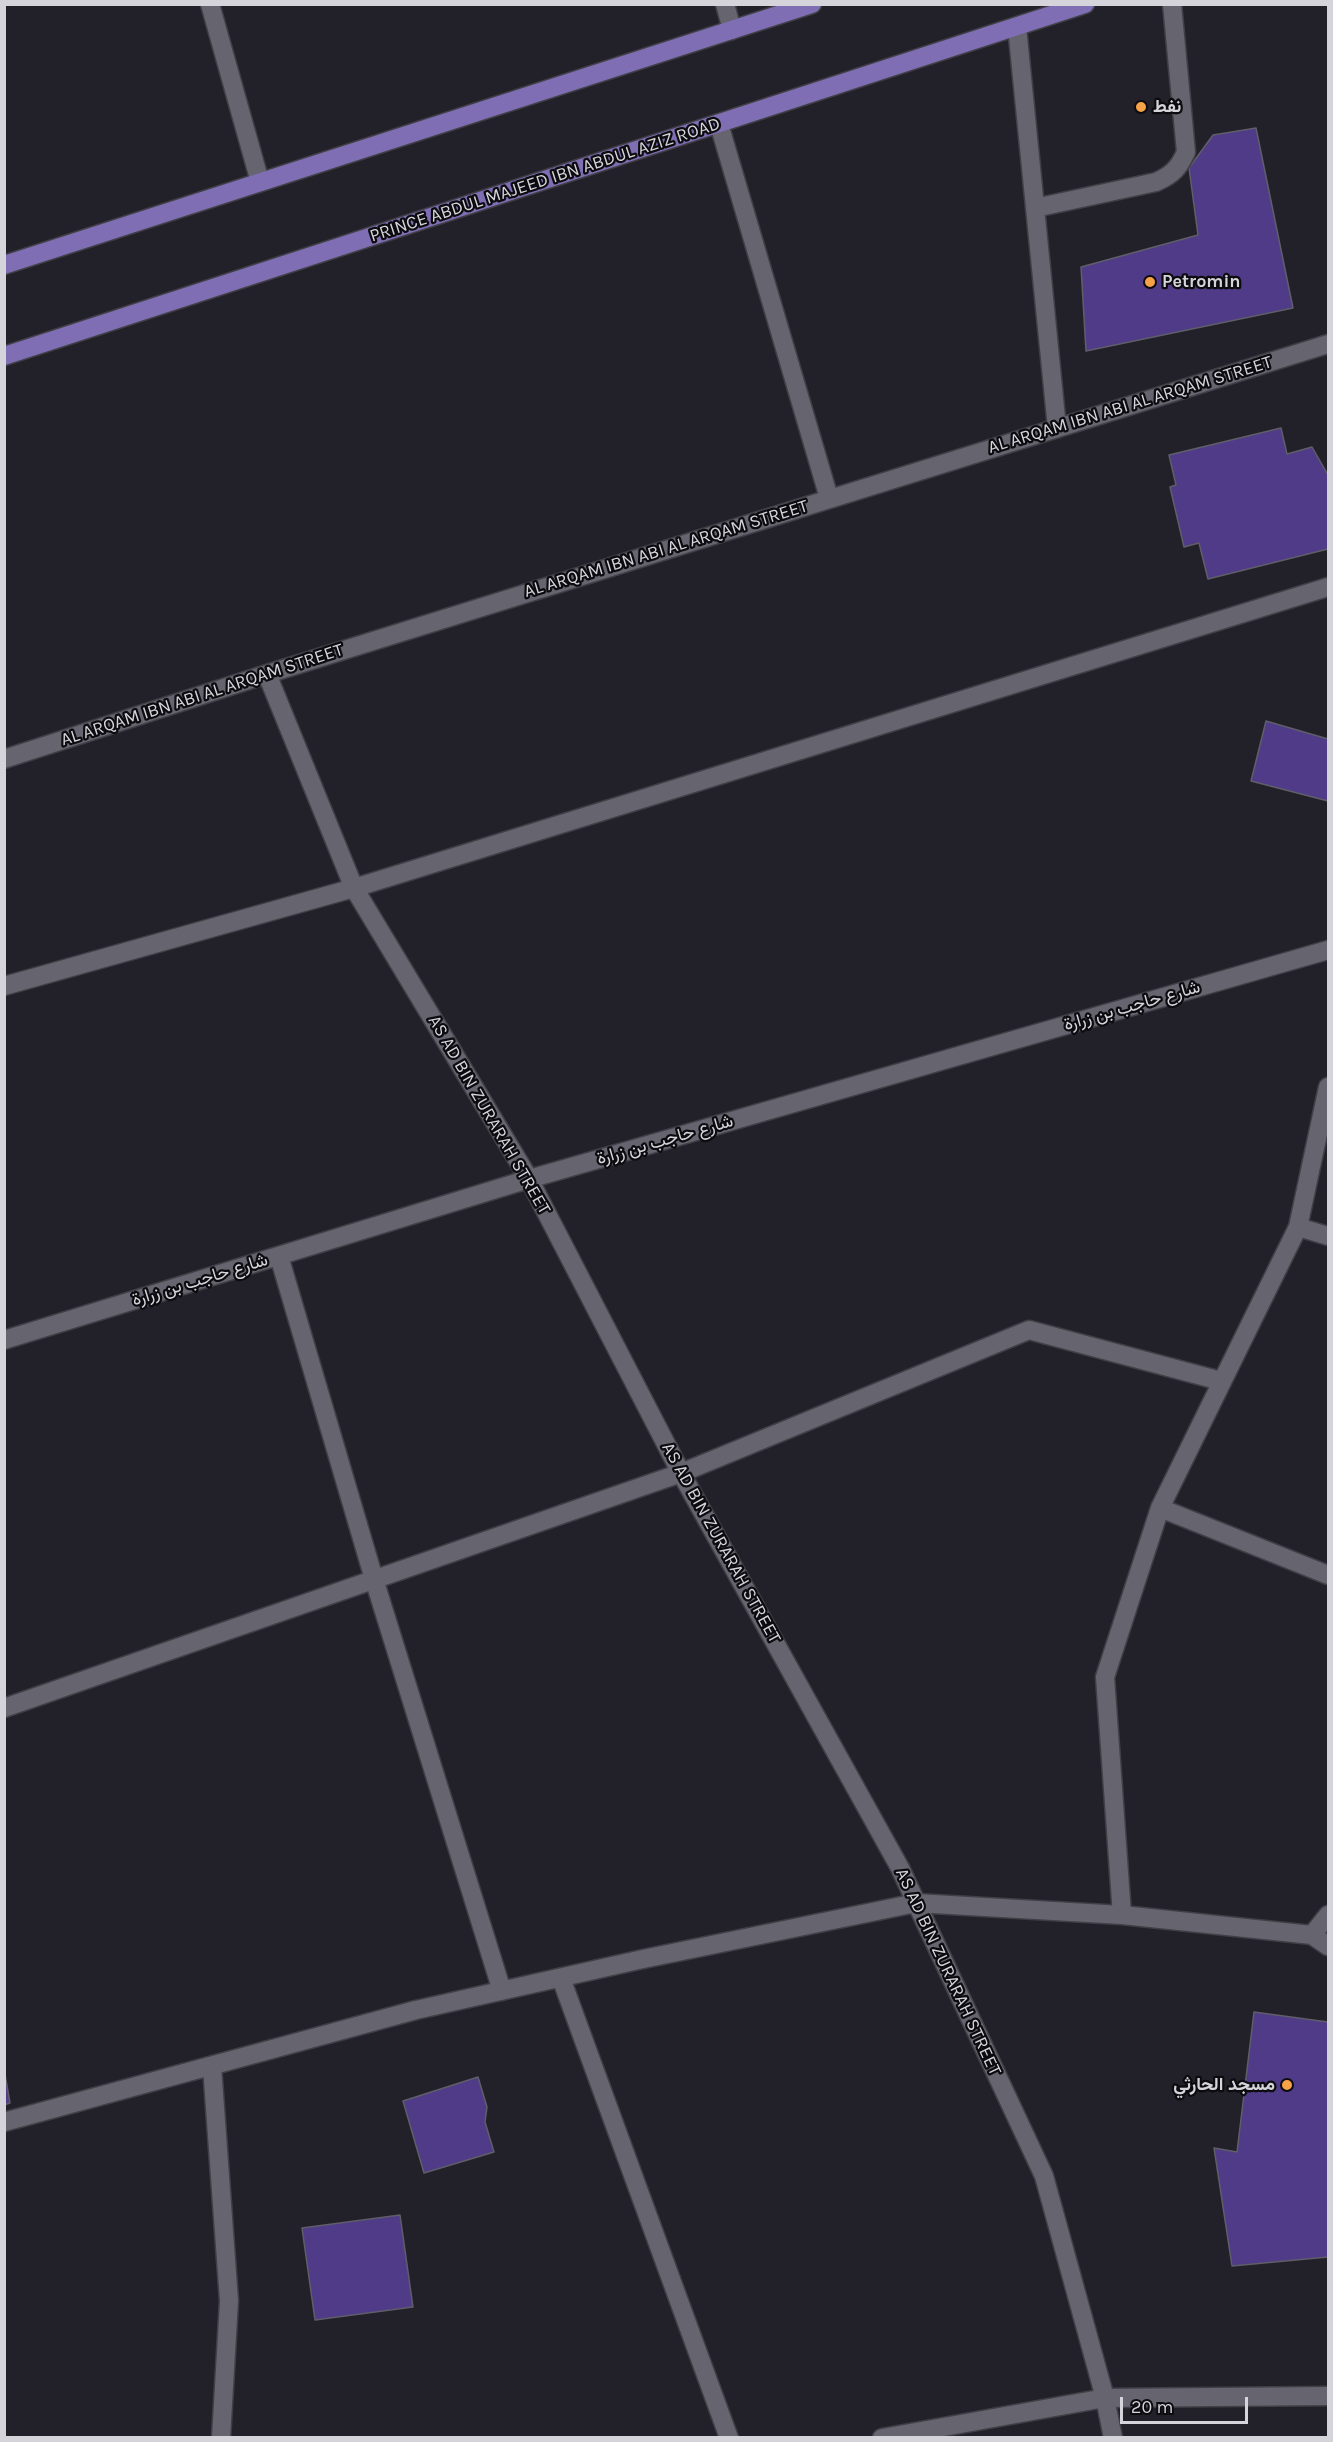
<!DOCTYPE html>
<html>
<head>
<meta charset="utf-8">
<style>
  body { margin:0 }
  #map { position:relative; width:1333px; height:2442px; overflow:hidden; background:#22212a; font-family:Karla,sans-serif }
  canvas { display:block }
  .frame { position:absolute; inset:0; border:6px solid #d4d4da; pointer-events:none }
  .scale { position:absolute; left:1120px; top:2397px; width:128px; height:27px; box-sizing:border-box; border:3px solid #d4d4da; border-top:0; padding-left:8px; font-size:18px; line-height:21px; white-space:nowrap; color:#d4d4da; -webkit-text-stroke:4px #0c0b0f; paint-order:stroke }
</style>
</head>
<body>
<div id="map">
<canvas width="1333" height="2442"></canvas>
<div class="frame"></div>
<div class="scale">20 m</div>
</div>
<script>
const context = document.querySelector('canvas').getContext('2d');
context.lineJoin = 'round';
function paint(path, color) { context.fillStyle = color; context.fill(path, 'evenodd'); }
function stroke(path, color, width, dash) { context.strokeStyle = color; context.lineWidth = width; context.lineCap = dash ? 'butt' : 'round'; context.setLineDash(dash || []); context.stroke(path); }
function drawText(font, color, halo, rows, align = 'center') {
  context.font = font + ' Karla,Vazirmatn,sans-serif'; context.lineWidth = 4.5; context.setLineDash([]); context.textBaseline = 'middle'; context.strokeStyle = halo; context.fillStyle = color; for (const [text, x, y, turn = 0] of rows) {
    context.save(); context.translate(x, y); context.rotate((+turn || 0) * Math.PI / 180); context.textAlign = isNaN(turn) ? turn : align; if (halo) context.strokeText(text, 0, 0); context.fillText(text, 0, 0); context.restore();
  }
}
const building = new Path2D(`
  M1256,128L1293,308L1086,351L1081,267L1198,235L1189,168L1213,135Z
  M1281,428L1287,454L1312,447L1328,475V549L1208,579L1199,543L1184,547L1170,487L1176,485L1169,455Z
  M1266,721L1328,739V801L1251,781Z
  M1254,2012L1328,2022V2257L1232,2266L1214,2148L1237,2152Z
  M4,2069L10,2103L4,2105Z
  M478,2077L487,2107L485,2122L494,2152L424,2173L403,2101Z
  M400,2215L413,2307L315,2320L302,2228Z`);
paint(building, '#4f3b87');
stroke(building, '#605e69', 1.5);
const service = new Path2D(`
  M1017,27L1057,428
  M1035,208L1156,182C1172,175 1179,168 1186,152L1172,4`);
const minor = new Path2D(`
  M210,4L260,182
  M719,124L829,498
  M267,674L354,888L529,1179L681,1473L900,1868L1044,2176L1105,2398L1113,2438
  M4,759L267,674L1328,344
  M4,986L354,888L1328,587
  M1298,1227L1328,1236
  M279,1256L374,1579L502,1991
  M4,1340L529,1179L1328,950
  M1160,1508L1328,1575
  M4,1708L681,1473L1029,1330L1221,1381
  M1122,1915L1105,1677L1160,1508L1298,1227L1328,1087
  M1312,1935L1328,1915
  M561,1978L729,2438
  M212,2066L229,2301L221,2438
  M4,2122L416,2010L643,1959L916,1903L1122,1915L1312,1935L1328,1946
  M882,2438L1105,2398L1328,2396`);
const tertiary = new Path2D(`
  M725,4L732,30`);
const primary = new Path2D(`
  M4,265L812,4
  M4,356L1085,4`);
stroke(service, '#403f46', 21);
stroke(minor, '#403f46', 21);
stroke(tertiary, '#403f46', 21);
stroke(primary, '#403f46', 21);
stroke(service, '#66646f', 18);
stroke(minor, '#66646f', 18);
stroke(tertiary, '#66646f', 18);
stroke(primary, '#7f6eb3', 18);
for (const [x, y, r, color] of [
  [1141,107,6,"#f6a247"],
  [1150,282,6,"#f6a247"],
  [1287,2085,6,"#f6a247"]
]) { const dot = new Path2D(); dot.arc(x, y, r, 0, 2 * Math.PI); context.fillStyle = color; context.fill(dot); stroke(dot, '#0c0b0f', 2); }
drawText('bold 18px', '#d4d4da', '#0c0b0f', [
  ["نفط",1153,107],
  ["Petromin",1162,282],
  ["مسجد الحارثي",1275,2085,"right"]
], 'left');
drawText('18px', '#d4d4da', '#0c0b0f', [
  ["PRINCE ABDUL MAJEED IBN ABDUL AZIZ ROAD",545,180,-18],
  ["AL ARQAM IBN ABI AL ARQAM STREET",1130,405,-17],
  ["AL ARQAM IBN ABI AL ARQAM STREET",666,549,-17],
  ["AL ARQAM IBN ABI AL ARQAM STREET",202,695,-18],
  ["شارع حاجب بن زرارة",1132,1006,-16],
  ["AS AD BIN ZURARAH STREET",489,1115,60],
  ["شارع حاجب بن زرارة",665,1140,-16],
  ["شارع حاجب بن زرارة",200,1280,-17],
  ["AS AD BIN ZURARAH STREET",721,1543,61],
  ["AS AD BIN ZURARAH STREET",948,1972,65]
]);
</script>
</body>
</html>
